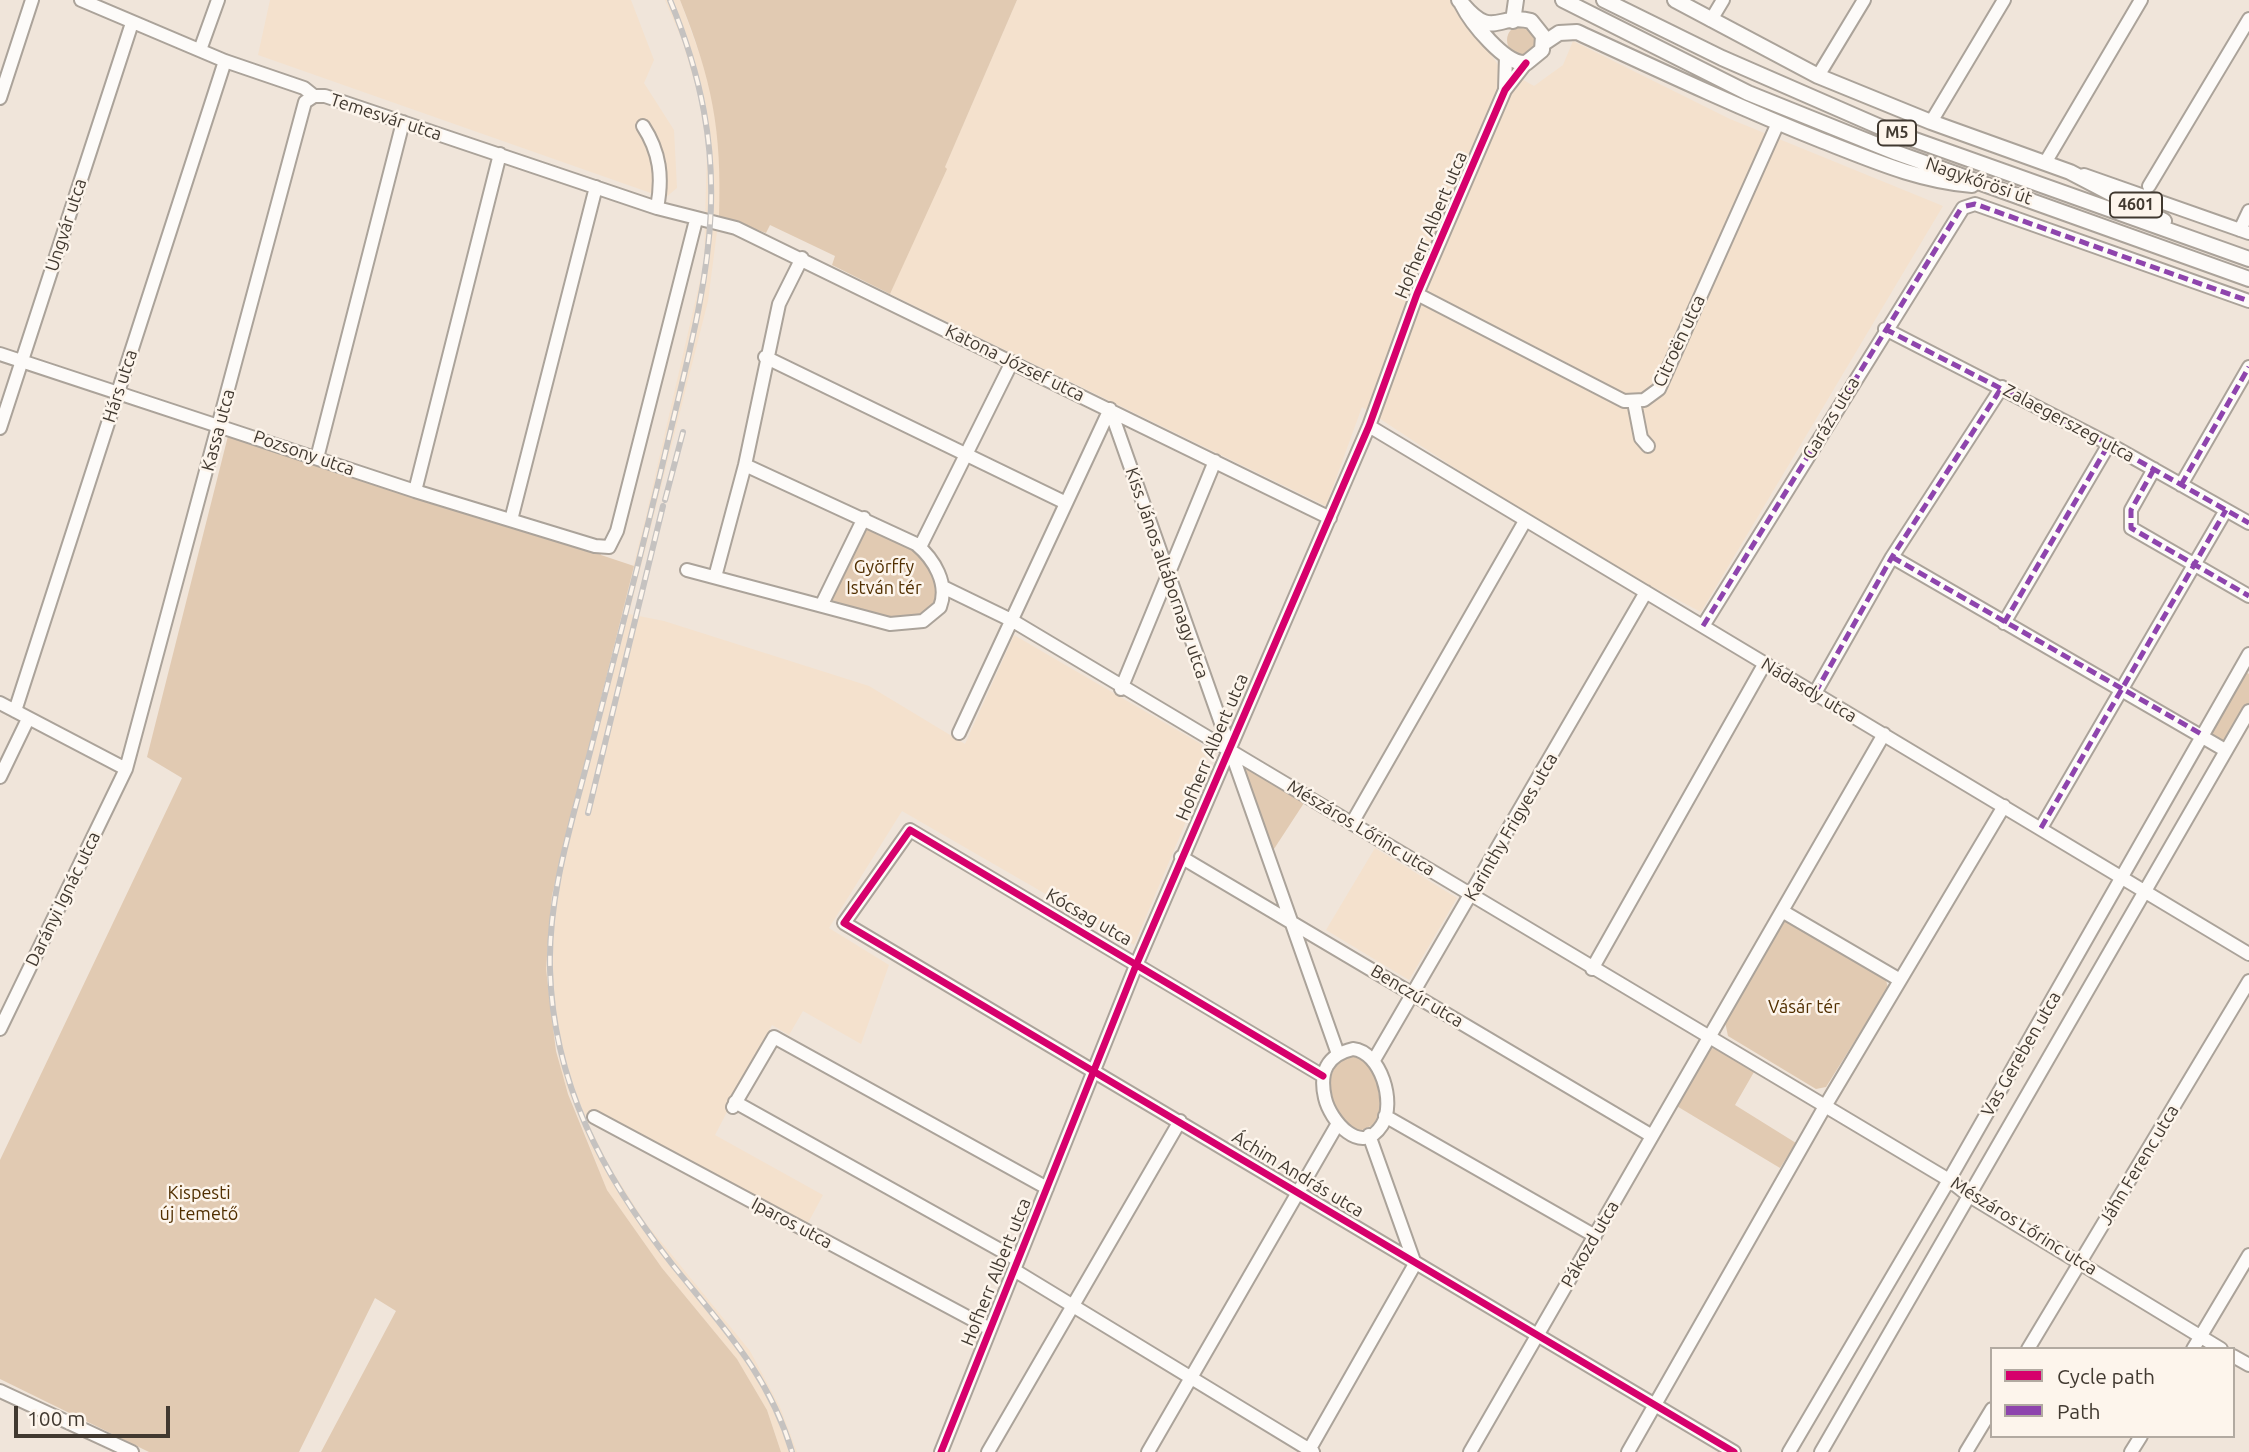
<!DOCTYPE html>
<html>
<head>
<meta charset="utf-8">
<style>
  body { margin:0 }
  #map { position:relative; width:2249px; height:1452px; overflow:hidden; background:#f0e5da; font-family:Ubuntu,sans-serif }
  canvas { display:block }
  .legend { position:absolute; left:1990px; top:1347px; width:245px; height:91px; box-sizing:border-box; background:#fdf5ec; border:2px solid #b2aaa1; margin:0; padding:9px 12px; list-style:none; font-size:21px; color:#413930 }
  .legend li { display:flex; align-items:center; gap:14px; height:35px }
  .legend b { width:35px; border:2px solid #b2aaa1 }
  .scale { position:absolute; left:14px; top:1406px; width:156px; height:32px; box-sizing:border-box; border:4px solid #413930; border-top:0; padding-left:9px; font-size:21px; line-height:24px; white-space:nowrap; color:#413930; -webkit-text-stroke:5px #fdf5ec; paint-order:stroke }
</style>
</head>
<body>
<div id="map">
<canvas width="2249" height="1452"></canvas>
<ul class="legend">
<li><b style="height:9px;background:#d6006c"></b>Cycle path</li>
<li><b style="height:9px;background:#8e44ad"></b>Path</li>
</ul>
<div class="scale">100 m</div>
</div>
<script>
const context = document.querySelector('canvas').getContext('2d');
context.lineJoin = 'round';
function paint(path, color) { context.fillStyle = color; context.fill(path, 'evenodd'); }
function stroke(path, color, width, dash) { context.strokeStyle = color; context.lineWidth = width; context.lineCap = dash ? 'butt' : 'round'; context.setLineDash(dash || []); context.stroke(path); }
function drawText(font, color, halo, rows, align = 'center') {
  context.font = font + ' Ubuntu,sans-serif'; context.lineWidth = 5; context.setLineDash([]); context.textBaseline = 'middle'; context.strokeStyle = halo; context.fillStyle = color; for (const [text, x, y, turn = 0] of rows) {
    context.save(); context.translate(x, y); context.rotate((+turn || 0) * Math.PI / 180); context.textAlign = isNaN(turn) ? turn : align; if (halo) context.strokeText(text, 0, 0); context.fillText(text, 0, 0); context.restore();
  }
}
paint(new Path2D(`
  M270,0H631L654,60L644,83L674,130L677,188L665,198L258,55Z
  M665,0H680L710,83L721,161L719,216L708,301L629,614L664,621L869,686L965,744L1014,635L1201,744L1209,767L1134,945L902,811L829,928L889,965L861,1044L803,1011L789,1035L772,1025L715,1135L823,1195L801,1236L587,1121L610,1167L645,1222L750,1351L780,1407L797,1452H781L767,1410L737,1359L662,1268L607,1190L561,1073L546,969L552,895L563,842L645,520L704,263L707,147L698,94L682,40Z
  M1017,0H1452L1499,66L1534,86L1563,65L1573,41L1730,119L1943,206L1701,612L1569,543L1362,407L1326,506L890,294Z
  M1375,848L1457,898L1409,980L1326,930Z`), '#f4e1cd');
paint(new Path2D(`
  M680,0H1017L945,167L947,169L890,294L832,265L835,256L770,225L766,233L719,216C722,130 712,80 680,0Z
  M1507 40a15 15 0 1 1 30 0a15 15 0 1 1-30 0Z
  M229,432L597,545L601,555L634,566L552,895L546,969L556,1051L568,1094L607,1190L662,1268L737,1359L767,1410L781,1452H321L396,1311L375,1298L299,1452H149L0,1379V1160L182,778L147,757Z
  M864,518L925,552L942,602L907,625L822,604Z
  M2243,670L2249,674V707L2226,744L2207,732Z
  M1247,769L1304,803L1272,852L1243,775Z
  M1785,921L1886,980L1888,988L1826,1087L1816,1089L1728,1036L1725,1022Z
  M1711,1045L1754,1072L1735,1105L1796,1143L1780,1168L1675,1105Z
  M1350,1056C1372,1057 1386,1086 1383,1107C1383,1112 1379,1119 1377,1123L1360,1131C1328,1125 1316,1068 1350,1056Z`), '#e1cab2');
const minor = new Path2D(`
  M81,0L225,61L304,88L314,96H325L657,208L736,228L1330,518
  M1711,20L1723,0
  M200,50L218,0
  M1818,76L1864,0
  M1505,90L1506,56
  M0,98L32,0
  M1931,122L2004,0
  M643,126C660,152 663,177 657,208
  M2045,163L2141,0
  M2084,175L2249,233
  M2149,186L2249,19
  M2240,230L2249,211
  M1417,294L1624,401L1644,400L1659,389L1778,123
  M1885,329L2109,444L2249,523
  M0,354L415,491L595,546L609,547L617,531L696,220
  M765,357L1066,503
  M1634,402L1641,438L1648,446
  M1110,409L1338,1054
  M1369,426L2249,954
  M0,428L132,23
  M317,458L403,122
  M2154,469L2131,510V528L2249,596
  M2181,485L2249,367
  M415,491L500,154
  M511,520L596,187
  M920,547L1012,362
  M1892,557L2225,750
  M687,570L890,624L923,621L940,607C949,584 934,559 916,544L745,465
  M715,577L745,465L779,304L802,258
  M943,587L1013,621L1949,1180L1968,1195L2221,1349
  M822,604L864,518
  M2004,623L2109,444
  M1703,626L1963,208L1975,204L2249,301
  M1121,689L1215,461
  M1815,693L1892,557L2002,387
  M0,703L126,769
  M15,711L225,61
  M959,733L1110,409
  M0,777L28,719
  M1352,823L1525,521
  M2041,828L2226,510
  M1181,857L1652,1136
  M1782,911L1900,980
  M1592,969L1765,663
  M0,1029L126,769L305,102L314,96
  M1353,1049C1381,1052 1396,1103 1382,1125C1361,1158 1330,1120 1325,1098C1319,1072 1327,1055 1353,1049Z
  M1374,1060L1646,592
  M1323,1076L910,830L844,923L1734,1452
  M735,1102L1018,1260
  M733,1107L774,1037L1047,1188
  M1385,1116L1595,1236
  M594,1117L990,1329
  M1014,1270L1313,1452
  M2028,1349L2249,981
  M2193,1349L2249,1255
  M2233,1356L2249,1365
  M0,1391L132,1452
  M941,1452L1137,963L1369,426L1417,294L1505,90L1526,63
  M988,1452L1180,1121
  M1148,1452L1337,1125
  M1308,1452L1415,1264L1369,1135
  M1470,1452L1884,734
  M1628,1452L1824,1108L2004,806
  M1789,1452L1949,1180L2249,654
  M1821,1452L2249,711
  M1966,1452L1992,1409
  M2131,1452L2141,1436`);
const major = new Path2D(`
  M1459,0C1493,43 1497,12 1531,21L1543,36L1542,50L1526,63C1505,65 1471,22 1462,4
  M1563,0L1748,93L1897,153L2249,279
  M1604,0L1722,58L1887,130L2249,259
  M1675,0L1818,76L1931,122L2070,172L2164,221
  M1513,21L1516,0
  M1544,43L1559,33L1577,32C1659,70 1740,108 1823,141C1872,160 1919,181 1972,185`);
stroke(minor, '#aba39a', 16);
stroke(major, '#aba39a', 18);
stroke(minor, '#fdfbf9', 12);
stroke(major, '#fdfbf9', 14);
const rail = new Path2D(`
  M670,0C742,173 706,282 665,454C641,555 615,655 589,756C571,825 548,896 550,969C553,1083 603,1176 672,1264C721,1325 769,1374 792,1452
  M665,500L683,432
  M588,813L663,506`);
stroke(rail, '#c5c2c0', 6);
stroke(rail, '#fdf5ec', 3.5, [10]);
stroke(new Path2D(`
  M1966,206L1975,204L2249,301
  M1885,329L2109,444L2249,523
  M2154,469L2131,510V528L2249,596
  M2181,485L2249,367
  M1892,557L2203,735
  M2004,623L2109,444
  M1703,626L1960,210
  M1815,693L1892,557L2002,387
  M2041,828L2226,510`), '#8e44ad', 5, [10, 5]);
stroke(new Path2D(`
  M1323,1076L910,830L844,923L1734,1452
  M941,1452L1137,963L1369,426L1417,294L1505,90L1526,63`), '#d6006c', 7);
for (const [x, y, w] of [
  [1897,133,38],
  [2136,205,52]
]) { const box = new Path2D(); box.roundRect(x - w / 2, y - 12.5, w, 25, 5); context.fillStyle = '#fdf5ec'; context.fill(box); stroke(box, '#413930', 2); }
drawText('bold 16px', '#413930', null, [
  ["M5",1897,133],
  ["4601",2136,205]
]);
drawText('18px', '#413930', '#fdf5ec', [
  ["Temesvár utca",386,117,18],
  ["Nagykőrösi út",1979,181,19],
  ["Ungvár utca",66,225,-72],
  ["Hofherr Albert utca",1431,225,-67],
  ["Citroën utca",1679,341,-65],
  ["Katona József utca",1015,363,26],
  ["Hárs utca",120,386,-72],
  ["Garázs utca",1831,418,-59],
  ["Zalaegerszeg utca",2069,423,28],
  ["Kassa utca",218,430,-75],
  ["Pozsony utca",304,453,19],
  ["Kiss János altábornagy utca",1167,573,71],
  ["Nádasdy utca",1809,690,31],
  ["Hofherr Albert utca",1212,747,-67],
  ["Karinthy Frigyes utca",1511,827,-60],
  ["Mészáros Lőrinc utca",1361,828,31],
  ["Darányi Ignác utca",63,899,-64],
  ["Kócsag utca",1089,917,30],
  ["Benczúr utca",1417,996,31],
  ["Vas Gereben utca",2021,1054,-60],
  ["Jáhn Ferenc utca",2139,1165,-59],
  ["Áchim András utca",1298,1174,31],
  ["Iparos utca",792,1223,28],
  ["Mészáros Lőrinc utca",2024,1226,32],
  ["Pákozd utca",1590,1244,-60],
  ["Hofherr Albert utca",996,1272,-68]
]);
drawText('18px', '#512f00', '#fdf5ec', [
  ["Györffy",884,567],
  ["István tér",884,588],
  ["Vásár tér",1804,1007],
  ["Kispesti",199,1193],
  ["új temető",199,1214]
]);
</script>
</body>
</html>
